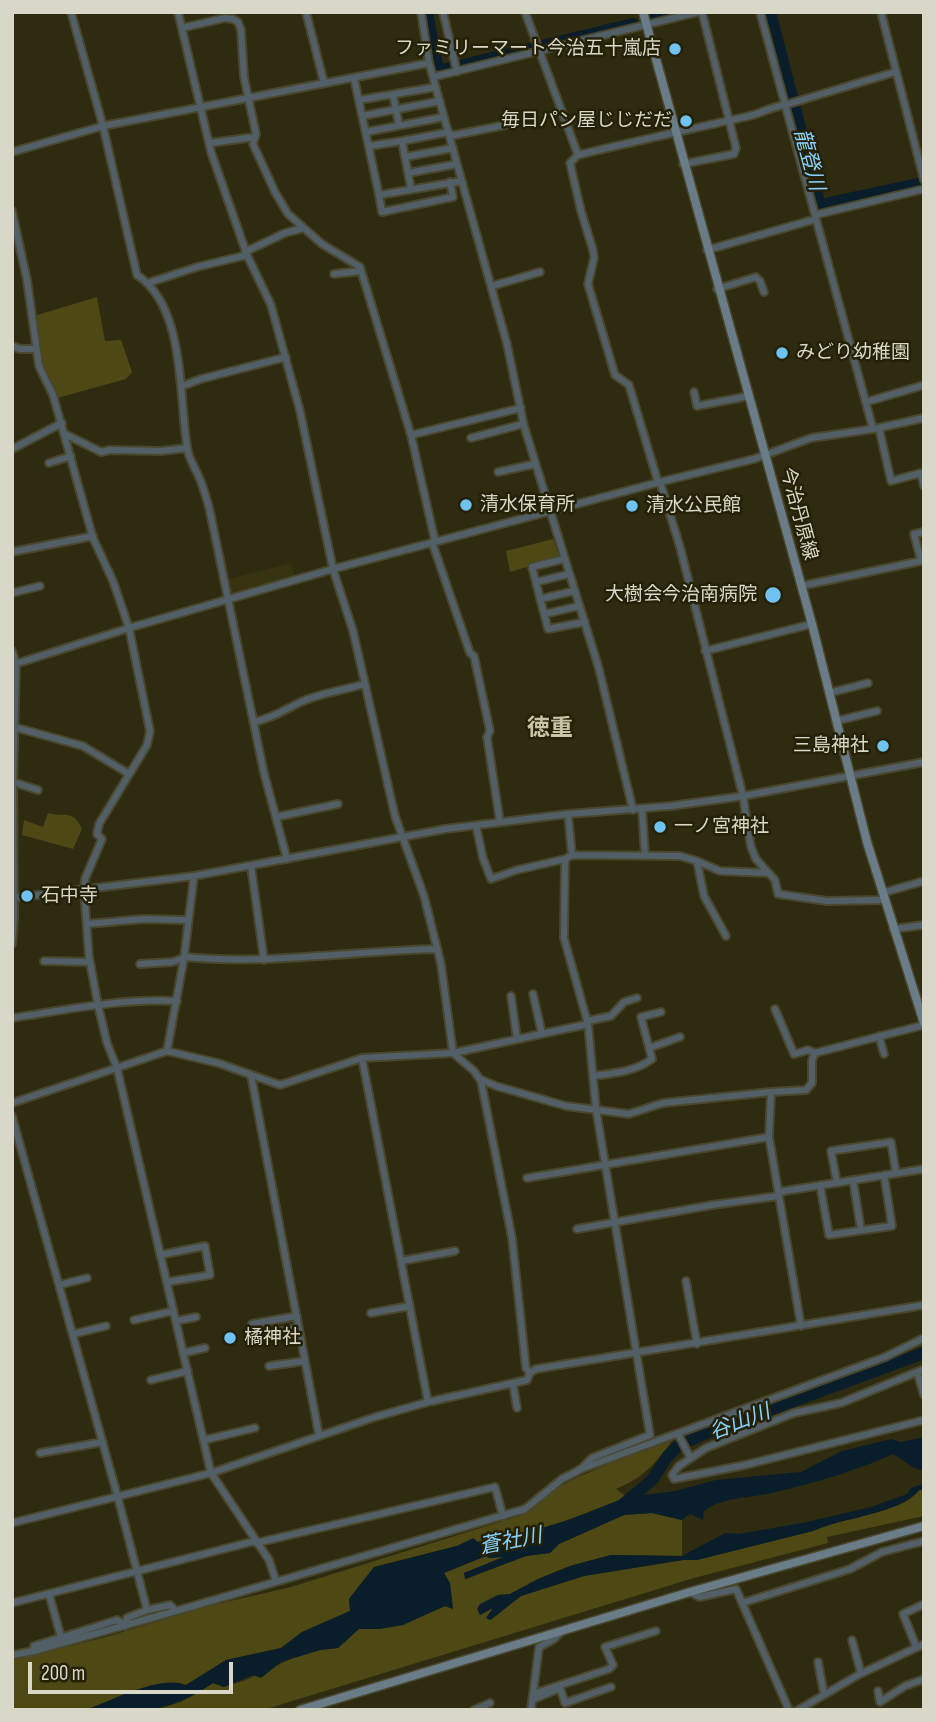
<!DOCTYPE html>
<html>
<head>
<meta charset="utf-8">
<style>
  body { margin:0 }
  #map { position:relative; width:936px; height:1722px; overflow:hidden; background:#2e2b11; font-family:"Sofia Sans Condensed",sans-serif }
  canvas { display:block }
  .frame { position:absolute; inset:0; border:14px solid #d9d8c8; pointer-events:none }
  .scale { position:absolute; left:28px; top:1662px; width:205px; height:32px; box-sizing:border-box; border:4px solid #d9d8c8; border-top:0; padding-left:9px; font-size:21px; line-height:24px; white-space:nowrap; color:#d9d8c8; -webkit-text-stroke:5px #242107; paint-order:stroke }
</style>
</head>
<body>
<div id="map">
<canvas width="936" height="1722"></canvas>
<div class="frame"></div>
<div class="scale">200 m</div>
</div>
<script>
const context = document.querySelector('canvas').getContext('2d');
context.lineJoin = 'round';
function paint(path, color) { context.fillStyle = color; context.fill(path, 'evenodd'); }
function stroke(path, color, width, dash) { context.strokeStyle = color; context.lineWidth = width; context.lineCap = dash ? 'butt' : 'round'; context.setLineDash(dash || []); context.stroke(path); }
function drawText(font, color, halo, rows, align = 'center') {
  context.font = font + ' "Sofia Sans Condensed","Noto Sans JP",sans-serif'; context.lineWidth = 5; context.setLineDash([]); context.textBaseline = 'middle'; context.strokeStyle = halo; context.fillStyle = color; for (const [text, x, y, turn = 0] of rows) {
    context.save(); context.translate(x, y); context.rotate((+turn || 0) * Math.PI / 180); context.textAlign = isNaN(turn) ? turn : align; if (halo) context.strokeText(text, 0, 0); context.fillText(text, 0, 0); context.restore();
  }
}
paint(new Path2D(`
  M291,563L295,578L229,596L225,580Z`), '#373310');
paint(new Path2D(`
  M97,297L105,341L121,340L132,372L126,379L57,398L40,366L34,316Z
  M553,539L559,555L557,558L510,572L506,551Z
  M48,813C63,818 73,808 82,829L73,849L22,835L24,820L43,827Z
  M672,1441C654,1465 644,1477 616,1489L627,1497C594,1510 561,1524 527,1532C510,1536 494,1536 478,1542L473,1539L457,1546L374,1567L349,1599L350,1611L302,1632L281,1648L226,1660L186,1685L151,1686L144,1689L132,1690L100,1705L84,1710H12V1660L106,1637L208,1606L291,1587L522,1515L559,1487L578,1477L618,1460Z
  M919,1490H924V1516L827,1537L828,1543L694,1578L263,1710H155L181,1702L213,1683L224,1687L246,1680L293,1658L320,1650L338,1648L359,1629C395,1629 413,1619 445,1606L453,1609L450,1583L443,1573L486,1556L507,1557L464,1573L466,1579L526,1556L550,1553L559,1544L624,1515L652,1513L682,1520V1556L611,1555L570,1566L538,1579L510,1594L498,1595L488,1601L480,1614L494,1608L491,1620L521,1596L584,1576L683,1560H697L813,1531C840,1518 904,1513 919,1490Z`), '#4e4815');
paint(new Path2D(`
  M924,1437V1471L914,1468L893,1454C854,1472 813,1483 772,1493C750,1498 722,1497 704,1511L703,1520L690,1514L682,1520L652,1513L624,1515L559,1544L550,1553L526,1556L465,1579L464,1573L503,1557L489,1558L486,1556L444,1573L450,1583L453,1609L445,1606L403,1625L380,1629H359L338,1648L320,1650L281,1662L261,1678L253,1675L224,1687L213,1683C165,1716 139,1710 84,1710C111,1702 159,1674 186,1685L226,1660L281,1648L302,1632L350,1611L349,1599L374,1567L457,1546L473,1538L478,1542L493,1536L524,1533L566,1521L627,1497L675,1491L716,1480L801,1472L842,1451L891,1439L901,1442Z
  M924,1484V1490H919C903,1513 840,1518 813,1531L697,1560H683L584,1576L521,1596L490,1620L486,1618L493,1608L480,1615L477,1609L480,1604L498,1595L510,1594L538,1579L570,1566L611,1555L682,1556L725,1533L739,1534L807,1522L871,1507L907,1494L911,1488Z`), '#091e2a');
stroke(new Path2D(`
  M427,12L438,71L633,24
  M770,12L820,205L917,184L924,185
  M652,19L681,12
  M621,1506L652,1480L667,1457L678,1446L701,1435L924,1353`), '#091e2a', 12);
const street = new Path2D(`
  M71,12L103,126L137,275C187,308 178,400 188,452C190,460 195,468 199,477C203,486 206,497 209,507L264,773L287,859
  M178,12L211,152L247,255L271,305L300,411L333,569L353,631L395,816L424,896L441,964L453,1053L474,1071L481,1081L512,1238L526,1368L530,1373
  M306,12L324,83
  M421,12L429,63L507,344L524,426L599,669L633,810
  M443,12L457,72
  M525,12L578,155C635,141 692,129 749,116C762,113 770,107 785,105L895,72
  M760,12L873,429
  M881,12L924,180
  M182,28L225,18L233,19L238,22L241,30L244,77L256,134L253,144L275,192L288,214L322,244L360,267L411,435L435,541
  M433,77L698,12
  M354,78L379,195L462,181
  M393,95L399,125
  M359,100L436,87
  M362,116L440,101
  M366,132L444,117
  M450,136L505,125
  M402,141L449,132
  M210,143L255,137
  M369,146L402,141L411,189
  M12,152L103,126L429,63
  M578,155L570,163L581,211L593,250L594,258L588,284L615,375L629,385L658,482
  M405,157L453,148
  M683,164L734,154L736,148L702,12
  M408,173L457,164
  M379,195L382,212L453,197L450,182
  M12,211L27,280L39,366L53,395L93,538L113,581L129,628L150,731L147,745L99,824L97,834L102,839L85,879L84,890L89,957L98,1005L107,1043L117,1068L211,1473L269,1560L276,1581
  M815,215L924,189
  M707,250L816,219
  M245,252L285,233L304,228
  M334,274L361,271
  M148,283L197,267L247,255
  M492,286L540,272
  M717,289L756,277L760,281L764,292
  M12,346L20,349H36
  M182,386L201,379L286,357
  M694,392L697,406L749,396
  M866,402L924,385
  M879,428L891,481L921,473L924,486
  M65,434L101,452L110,450L161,451L187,448
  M411,435L521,408
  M471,438L523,424
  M12,449L62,423
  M49,463L71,456
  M498,472L535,464
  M660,482L680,547L743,796L751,847L756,859L775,880L778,894L827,901L885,900
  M432,542L470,653L474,656L490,731L487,737L500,822
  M12,552L93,536
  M564,559L532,567L548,629L585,622
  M536,582L569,574
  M801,586L921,561L914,534L924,532
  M12,593L40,586
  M540,599L574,591
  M544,614L579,606
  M12,651L16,664L13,782L14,918L12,944
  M705,651L812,624
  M12,665L129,628L333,569L660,482L754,459L811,438L873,429L924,418
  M829,693L868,683
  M836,721L877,711
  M254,722C276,718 290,705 311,698C328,692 347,689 365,684
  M14,727L83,746L129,774
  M13,782L38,790
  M642,809L645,855
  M568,814L572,855L565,859L564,938L588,1024L596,1109L650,1435L592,1458L583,1467
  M276,817L338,804
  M476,826L483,858L491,879L517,870L565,859
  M572,855L680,856L697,861L704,896L726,936
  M697,861L720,871L768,873
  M251,866L264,960
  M882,893L924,881
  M12,898L194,876L445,829L568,814L671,806L743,796L924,762
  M87,924L143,919L188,920
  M893,929L924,925
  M184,957C269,965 353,951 437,949
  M44,961L90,962
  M140,964L172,962L184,958
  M533,994L542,1034
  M511,996L517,1039
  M775,1009L794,1054L808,1050L815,1053
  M12,1018C66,1010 122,998 177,1001
  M587,1021L611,1016L624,1002L637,998
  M879,1036L884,1054
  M649,1048L680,1037
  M167,1051L184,958L194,876
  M362,1058L428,1402
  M251,1075L319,1435
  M593,1076C615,1073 634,1072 652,1059L641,1017L661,1012
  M480,1079L496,1086L566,1106L629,1114L663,1103L771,1092
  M12,1103L167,1051L218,1063L280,1085L362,1058L453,1053L588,1024
  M12,1116L118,1498L147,1610
  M527,1178L769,1137
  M853,1180L861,1230
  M837,1183L831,1151L891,1142L896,1173
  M820,1185L829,1235L892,1226L884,1175
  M778,1192L924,1169
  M577,1229L712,1205L778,1196
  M160,1255L205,1246L210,1275L167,1282
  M401,1261L455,1251
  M686,1281L697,1344
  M59,1285L87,1278
  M371,1313L410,1306
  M134,1320L173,1311
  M176,1321L196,1317
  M252,1324L297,1316
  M801,1326L769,1137L771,1092L806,1090L812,1083V1060L815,1053L924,1025
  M73,1334L106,1326
  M257,1335L299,1328
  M183,1353L205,1348
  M269,1366L305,1361
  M924,1369L917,1372L924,1395
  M917,1372L841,1403L794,1413L706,1448L679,1466L672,1475L674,1479L745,1465L924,1420
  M151,1380L188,1371
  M513,1384L517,1408
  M678,1434L690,1457
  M204,1440L255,1428
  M40,1453L103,1442
  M12,1523L211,1473L375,1417L428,1402L527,1380L530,1373L536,1369L924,1305
  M256,1543L495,1487L503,1516
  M690,1592L699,1597L736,1589L789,1710
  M49,1594L61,1637
  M12,1603L255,1541
  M742,1603L850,1569L882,1552L924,1541
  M852,1640L861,1673
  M916,1646L903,1614L924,1604
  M34,1651V1646L117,1620L125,1626L127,1618L147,1610L170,1605L176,1611L525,1509L562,1479L581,1469L885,1357L924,1338
  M12,1655L34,1651L176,1611
  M818,1662L824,1694
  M878,1691L880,1702L905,1686L924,1679
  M533,1694L609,1669L613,1665L605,1647L656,1631
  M532,1700L560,1688L565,1703L611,1687
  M474,1710L490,1703
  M531,1710L539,1647L554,1639L562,1631
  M798,1710L860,1674L924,1644`);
const secondary = new Path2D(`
  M643,12L812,624L867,842L924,1023
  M300,1710L690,1592L924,1526`);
stroke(street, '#49472e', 10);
stroke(secondary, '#49472e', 11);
stroke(street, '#535f67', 6);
stroke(secondary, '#6a7c88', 8);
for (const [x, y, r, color] of [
  [675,49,7,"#6fc2f4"],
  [686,121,7,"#6fc2f4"],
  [782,353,7,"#6fc2f4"],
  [466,505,7,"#6fc2f4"],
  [632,506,7,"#6fc2f4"],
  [773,595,9,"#6fc2f4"],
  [883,746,7,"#6fc2f4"],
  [660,827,7,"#6fc2f4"],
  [27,896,7,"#6fc2f4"],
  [230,1338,7,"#6fc2f4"]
]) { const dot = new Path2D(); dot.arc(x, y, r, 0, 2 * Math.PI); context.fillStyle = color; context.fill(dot); stroke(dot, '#242107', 2.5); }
drawText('19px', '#d9d8c8', '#242107', [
  ["ファミリーマート今治五十嵐店",661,49,"right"],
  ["毎日パン屋じじだだ",672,121,"right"],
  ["みどり幼稚園",796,353],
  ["清水保育所",480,505],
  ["清水公民館",646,506],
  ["大樹会今治南病院",757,595,"right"],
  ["三島神社",869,746,"right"],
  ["一ノ宮神社",674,827],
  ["石中寺",41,896],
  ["橘神社",244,1338]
], 'left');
drawText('19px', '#d9d8c8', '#242107', [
  ["今治丹原線",798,514,75]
]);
drawText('italic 21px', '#88d1fe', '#242107', [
  ["龍登川",808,160,75],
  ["谷山川",740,1423,-21],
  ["蒼社川",511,1542,-11]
]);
drawText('bold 23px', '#c7c5a5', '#242107', [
  ["徳重",550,729]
]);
</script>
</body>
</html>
